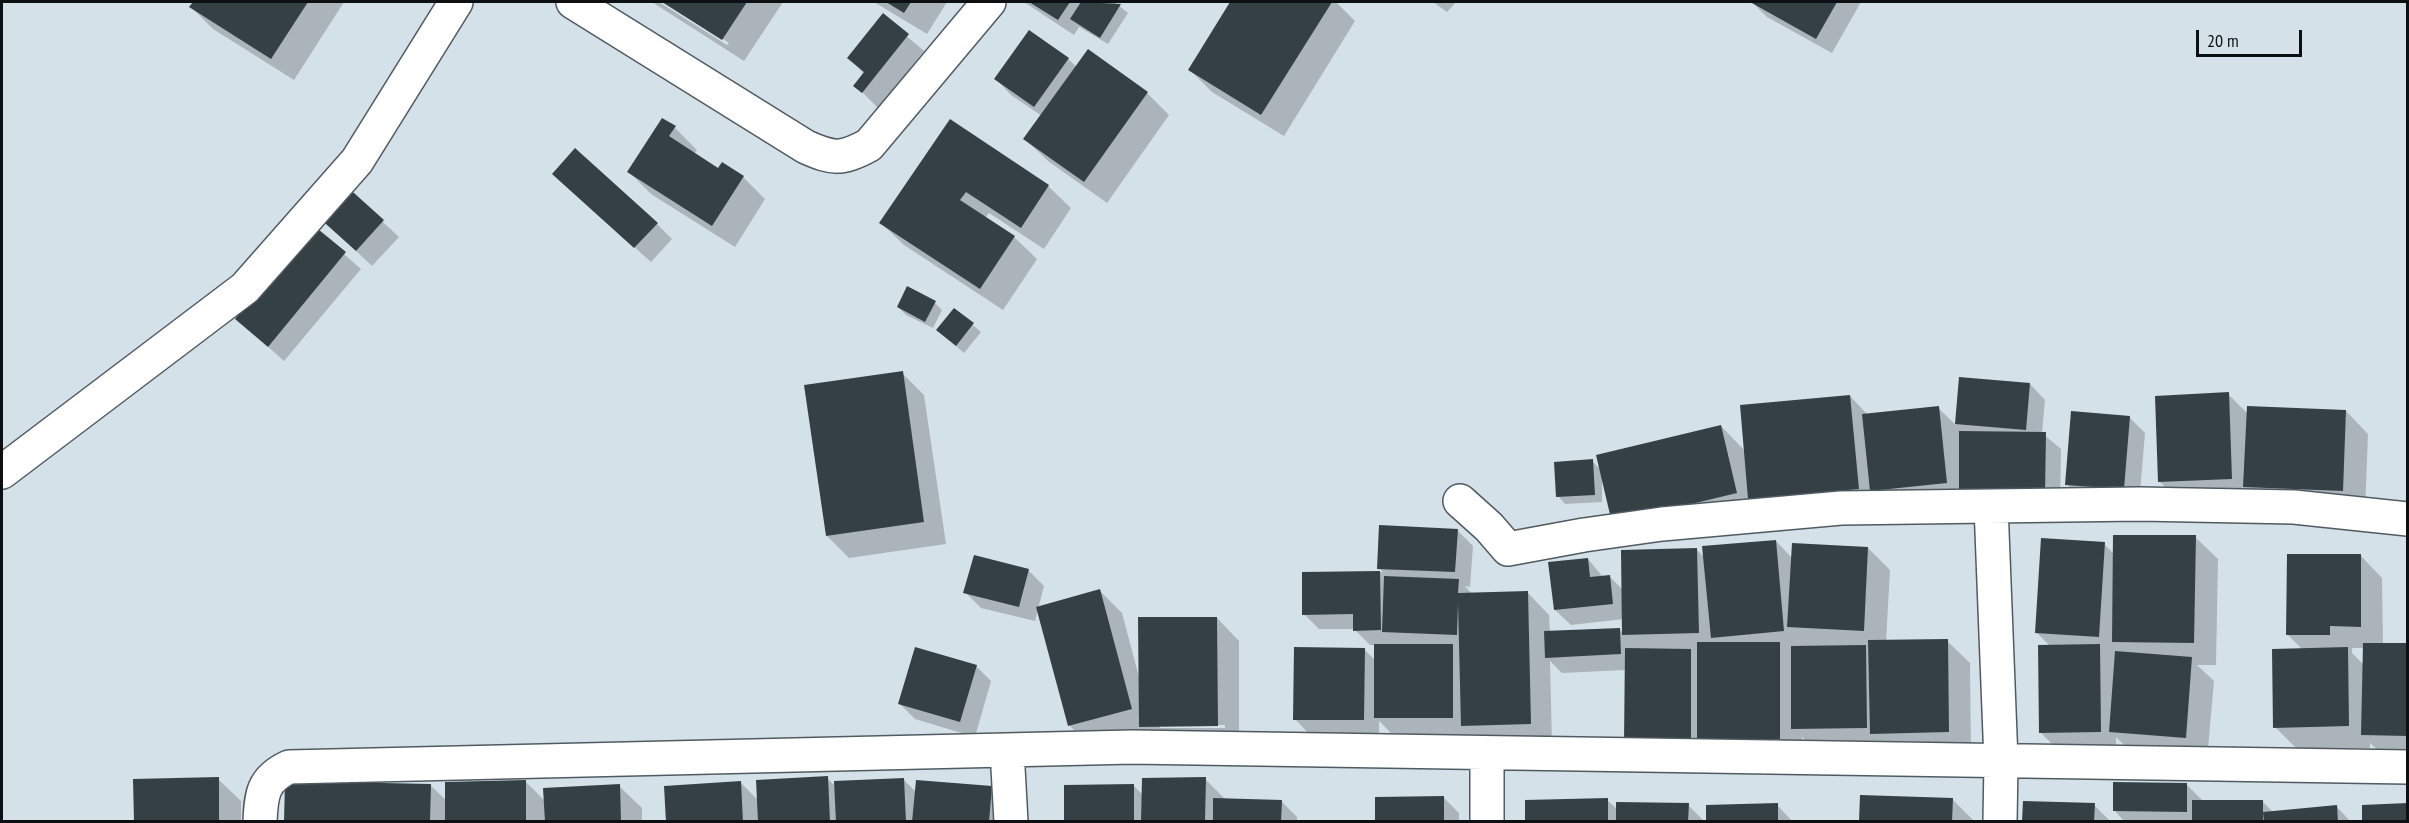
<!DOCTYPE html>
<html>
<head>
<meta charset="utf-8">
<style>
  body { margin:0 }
  #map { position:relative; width:2409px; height:823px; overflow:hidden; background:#d5e1e9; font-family:"PT Sans Narrow",sans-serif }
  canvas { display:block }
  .frame { position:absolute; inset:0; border:3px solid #0c1013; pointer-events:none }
  .scale { position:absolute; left:2196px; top:30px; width:106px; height:27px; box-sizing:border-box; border:3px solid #0c1013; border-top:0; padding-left:8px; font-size:18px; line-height:21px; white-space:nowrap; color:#0c1013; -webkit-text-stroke:4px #d5e1e9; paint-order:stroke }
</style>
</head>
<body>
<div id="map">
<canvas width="2409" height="823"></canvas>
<div class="frame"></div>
<div class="scale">20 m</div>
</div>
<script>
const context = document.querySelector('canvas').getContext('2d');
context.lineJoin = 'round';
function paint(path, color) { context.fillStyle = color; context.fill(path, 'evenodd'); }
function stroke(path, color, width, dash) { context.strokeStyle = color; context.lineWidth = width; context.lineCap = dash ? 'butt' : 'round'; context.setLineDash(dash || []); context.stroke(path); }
paint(new Path2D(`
  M195,2H344L294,80L213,29L191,7Z
  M652,2H659L727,45L729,43L665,2H783L744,61Z
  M874,2H947L927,34Z
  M1024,2H1114L1128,13L1108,44L1079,27L1074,35Z
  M1232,2H1336L1355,21L1284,136L1212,92L1190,70Z
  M1433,2H1456L1447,12Z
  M1752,2H1861L1832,53L1767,17Z
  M883,16L924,51L878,108L855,85L864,74L849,58Z
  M1068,59L1077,67L1147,93L1169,115L1107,203L1048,161L1025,139L1042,116L1011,95L996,79Z
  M950,121L1048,186L1071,208L1044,249L989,213L985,218L1014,237L1037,259L1003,310L904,245L881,223Z
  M675,128L697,150L694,154L719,170L743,177L765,199L735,247L651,194L629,172Z
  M344,186L399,237L372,266L318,215Z
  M570,189L657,224L672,239L651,262Z
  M313,227L361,269L284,361L237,319Z
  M935,303L942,310L933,328L906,315L898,307Z
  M955,310L981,332L964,353L946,337Z
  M902,373L924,395L946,544L849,558L827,536Z
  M1960,378L2030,384L2045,400L2042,433L2061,449L2060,509L1759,515L1636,545L1613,522L1602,473V502L1565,504L1558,496L1592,461L1601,470L1721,426L1745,451L1850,396L1868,415L1938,408L1956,425Z
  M2228,394L2248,414L2346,411L2368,434L2365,512L2182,504L2160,482Z
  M2129,417L2145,433L2139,504L2082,500L2067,484Z
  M1457,530L1473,546L1470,587L1465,586L1472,594L1527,592L1549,615L1550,633L1620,630L1624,634V619L1571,625L1555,610L1588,559L1603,577L1609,576L1623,590L1697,550L1705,558L1776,541L1792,558L1868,548L1890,570L1886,642L1947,641L1970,663L1971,754L1815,750L1802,737V761L1712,764L1626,670L1562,673L1550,661L1552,745L1398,740L1379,721V735H1310L1295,719L1364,649L1376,661V645H1370L1354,629H1319L1304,614L1303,573L1383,572L1379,568Z
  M2195,537L2218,559L2216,665H2197L2214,681L2207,760L2133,754L2116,737V747L2056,748L2040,732L2050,646L2037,633L2104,544L2114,554Z
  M2360,555L2382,578L2383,644L2408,645V757H2385L2370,743V748L2297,749L2275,727L2303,650L2288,635ZM2352,648H2364V665L2352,653Z
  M1028,570L1044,586L1035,621L981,608L965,592Z
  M1100,591L1122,613L1139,677L1217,618L1239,641V748H1092L1069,725ZM1160,725H1225V728H1160Z
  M976,666L991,681L975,737L915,719L900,704Z
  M827,778L836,787L903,779L916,792L991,788L1007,803L1005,822H667L740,782L759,801Z
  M218,779L241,801V822H135Z
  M1205,779L1226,800L1281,801L1297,817V822H1066L1133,785L1143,795Z
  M525,781L546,802L619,786L642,808V822H285L430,785L447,801Z
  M2187,785L2202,800L2262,801L2273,812L2336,806L2351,822H2125L2114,810Z
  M1443,797L1459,813V822H1377Z
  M1952,799L1975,822H1861Z
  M1607,800L1618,810L1688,805L1705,822H1526Z
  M1777,805L1793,822H1707Z
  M2094,805L2111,822H2023Z`), '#0003');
paint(new Path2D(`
  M193,2H308L271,59L189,7Z
  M662,2H747L722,40Z
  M886,2H911L904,13Z
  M1029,2H1070L1058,20Z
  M1081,2L1121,4L1100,38L1070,19Z
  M1230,2H1332L1261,115L1188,70Z
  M1750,2H1837L1816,39Z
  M883,13L909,34L862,93L853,86L864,72L847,58Z
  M1029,30L1069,58L1034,107L994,79Z
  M1088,49L1148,92L1084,182L1023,139Z
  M662,118L676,126L669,136L718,168L722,162L744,176L712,226L627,172Z
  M950,119L1049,185L1021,228L966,192L960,200L1015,236L980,289L879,223Z
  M575,148L658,223L634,248L552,174Z
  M344,184L384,220L356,251L316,215Z
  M313,225L346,252L268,347L235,319Z
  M907,286L936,301L925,322L897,307Z
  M954,308L974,323L956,346L936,330Z
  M903,371L924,522L826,536L804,385Z
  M1959,377L2030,383L2026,430L1955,424Z
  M2229,392L2232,479L2158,482L2155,396Z
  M1850,395L1859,489L1748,499L1740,405Z
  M1939,406L1947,483L1870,491L1862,414Z
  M2247,406L2346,410L2343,491L2243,487Z
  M2071,411L2130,416L2124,489L2065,485Z
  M1721,425L1737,493L1612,523L1596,455Z
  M1959,431L2046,432L2045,494L1959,493Z
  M1593,459L1595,495L1556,497L1554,462Z
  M1379,525L1458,529L1455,572L1377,569Z
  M2113,535H2196L2194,643L2112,642Z
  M2041,538L2105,542L2099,637L2035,633Z
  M1776,540L1784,631L1711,638L1702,546Z
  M1792,543L1868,547L1864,631L1787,627Z
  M1697,548L1699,633L1622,635L1621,550Z
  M2287,554H2361V627L2330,626V635H2286Z
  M974,555L1029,569L1019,607L963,593Z
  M1588,558L1590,577L1610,575L1613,604L1554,610L1548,562Z
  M1380,571L1381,630L1353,631V614L1302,615V572Z
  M1384,576L1459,579L1458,593L1528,591L1531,724L1461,726L1458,603L1457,635L1382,632Z
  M1100,589L1132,709L1068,726L1036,607Z
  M1138,617H1217L1218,726L1139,727Z
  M1620,628L1621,654L1545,658L1544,631Z
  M1948,639L1949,732L1870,734L1868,640Z
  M1697,642H1780V739H1697Z
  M2363,643H2408V736L2361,735Z
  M1374,644H1453V718H1374Z
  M2100,644L2101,732L2039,733L2038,645Z
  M1866,645L1867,728L1791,729V646Z
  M915,647L977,665L960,722L898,704Z
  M1294,647L1365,648L1364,720H1293Z
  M2348,647L2349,726L2273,728L2272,649Z
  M1625,648L1691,649V742H1624Z
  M2115,651L2192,657L2186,738L2109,732Z
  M828,776L830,822H758L756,780Z
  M219,777V822H134L133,779Z
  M1206,777L1205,822H1141L1142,778Z
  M904,778L906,822H836L834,781Z
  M526,780V822H445V782Z
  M916,780L992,786L989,822H912Z
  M285,781L431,784L430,822H284Z
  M741,781L743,822H666L664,786Z
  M2113,782L2187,783V812L2113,811Z
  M620,784L621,822H545L543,788Z
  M1134,784V822H1064V785Z
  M1860,795L1953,798L1952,822H1859Z
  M1444,796V822H1375V797Z
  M1213,798L1282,800L1281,822H1213Z
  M1608,798V822H1525V800Z
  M2192,800H2263V822H2192Z
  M2023,801L2095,803L2094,822H2022Z
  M1616,802L1689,803L1688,822H1616Z
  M1778,803V822H1706V805Z
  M2408,803V822H2362V805Z
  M2337,805L2338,822H2264L2263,812Z`), '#354045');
const minor = new Path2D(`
  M573,2L806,147C833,159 842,160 869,145L989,2
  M1460,501L1489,527L1508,549L1584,535L1662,524L1841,508L2140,504L2294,507L2408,519
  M1991,506L2001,761L2000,822
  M1007,750L1011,822
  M260,822C261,794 263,779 289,767L1132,747L2408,767
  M1487,822V753`);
const major = new Path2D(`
  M2,472L245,288L357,161L456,2`);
stroke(minor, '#505b61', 36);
stroke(major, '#505b61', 36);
stroke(minor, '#fff', 33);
stroke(major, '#fff', 33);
</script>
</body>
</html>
